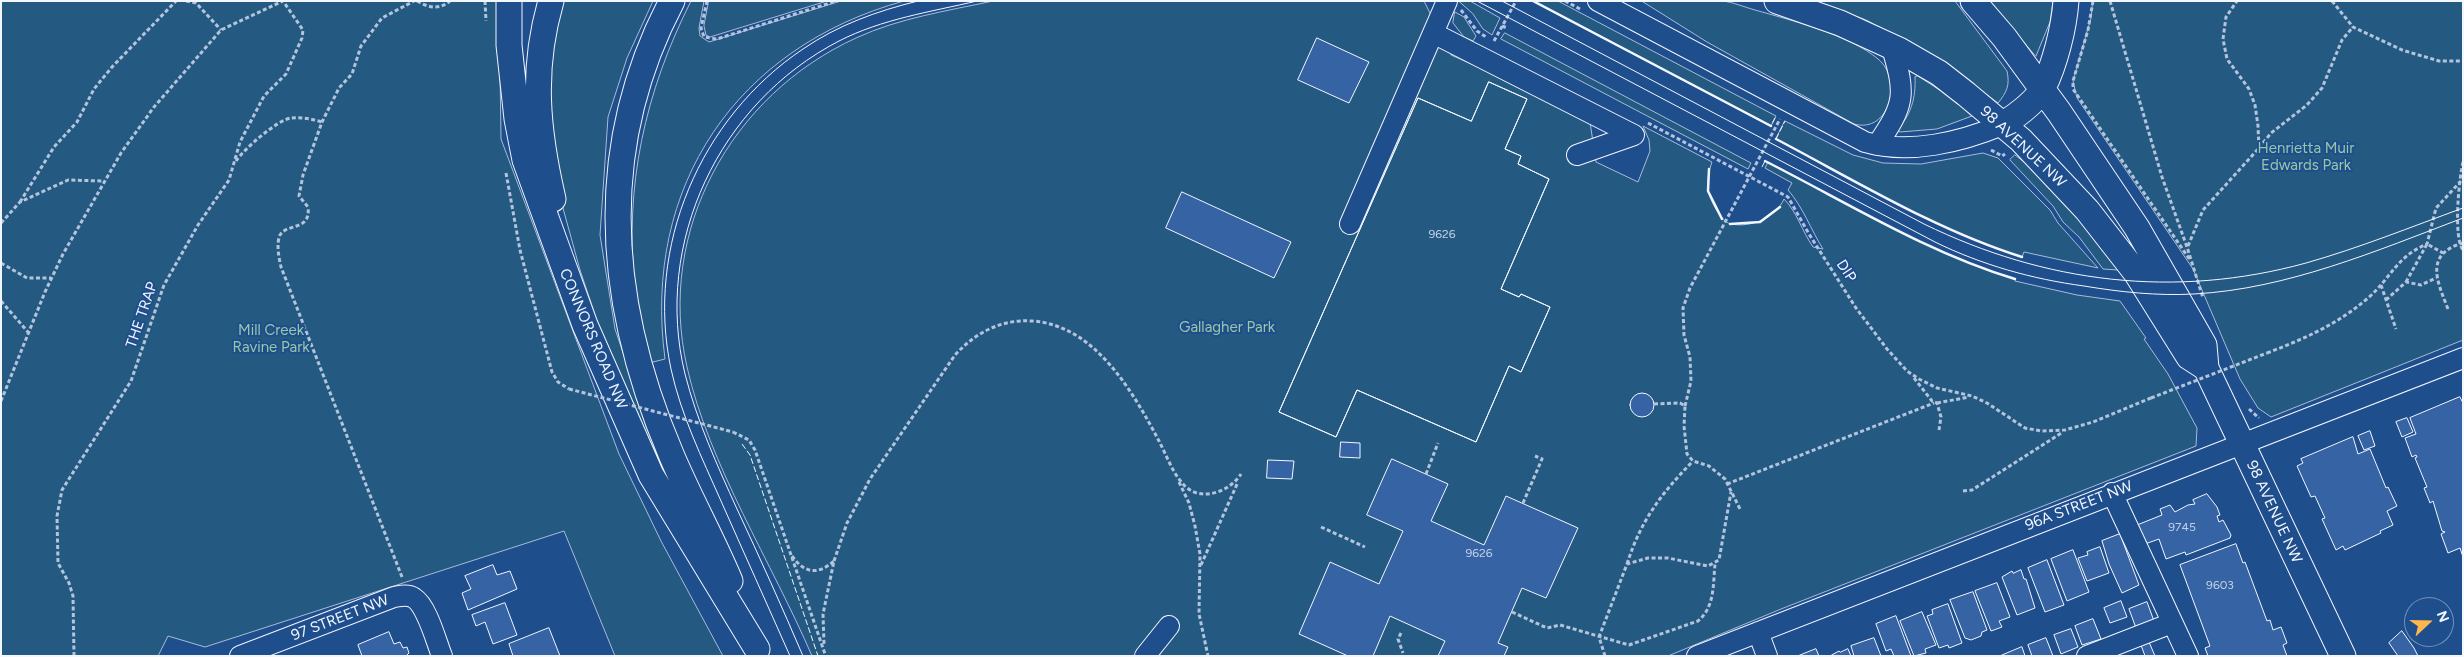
<!DOCTYPE html>
<html>
<head>
<meta charset="utf-8">
<style>
  body { margin:0 }
  #map { position:relative; width:2464px; height:657px; overflow:hidden; background:#1f4e8c; font-family:Figtree,sans-serif }
  canvas { display:block }
  .frame { position:absolute; inset:0; border:2px solid #f2f6ff; pointer-events:none }
  .north { position:absolute; left:2404px; top:597px; width:50px; height:50px; box-sizing:border-box; background:#1f4e8c; border:1px solid #7391ba; border-radius:50%; rotate:69deg; font-size:14px; font-weight:700; line-height:20px; text-align:center; color:#f2f6ff }
  .north::after { content:''; display:block; margin:auto; width:18px; height:22px; background:#ffb74d; clip-path:polygon(50% 0,100% 100%,50% 72%,0 100%) }
</style>
</head>
<body>
<div id="map">
<canvas width="2464" height="657"></canvas>
<div class="frame"></div>
<div class="north">N</div>
</div>
<script>
const context = document.querySelector('canvas').getContext('2d');
context.lineJoin = 'round';
function paint(path, color) { context.fillStyle = color; context.fill(path, 'evenodd'); }
function stroke(path, color, width, dash) { context.strokeStyle = color; context.lineWidth = width; context.lineCap = dash ? 'butt' : 'round'; context.setLineDash(dash || []); context.stroke(path); }
function drawText(font, color, halo, rows, align = 'center') {
  context.font = font + ' Figtree,sans-serif'; context.lineWidth = 4; context.setLineDash([]); context.textBaseline = 'middle'; context.strokeStyle = halo; context.fillStyle = color; for (const [text, x, y, turn = 0] of rows) {
    context.save(); context.translate(x, y); context.rotate((+turn || 0) * Math.PI / 180); context.textAlign = isNaN(turn) ? turn : align; if (halo) context.strokeText(text, 0, 0); context.fillText(text, 0, 0); context.restore();
  }
}
const green = new Path2D(`
  M1,1H499L501,139L619,454L661,541L723,656H615L564,531L205,647L168,636L158,656H1Z
  M562,1H653L627,58L608,117L600,235L615,329L655,447L646,451L615,374L580,270L558,190L547,82Z
  M691,1H704L699,28L700,36L709,42L841,1H904C737,47 642,186 665,359L649,363C644,338 637,313 635,288C624,186 645,92 691,1Z
  M709,1H827L710,37L706,35L704,26Z
  M993,1H1424L1451,55L1510,81L1590,122L1596,162L1638,182L1650,151L1649,140L1643,126L1712,162C1709,170 1707,181 1708,189C1709,199 1721,222 1731,224C1751,228 1775,218 1784,199C1797,212 1802,231 1813,247L1823,249C1811,230 1803,207 1788,190L1792,183L1765,168L1768,162C1849,205 1927,252 2015,279V281L2077,295L2120,301L2146,338L2144,339L2168,374L2197,428L2196,446L1781,609L1668,656H812C772,563 709,465 687,367C656,231 731,95 856,38C899,18 947,11 993,1Z
  M1459,1H1470L1500,18L1492,35L1483,29L1473,14Z
  M1533,1H1558L1776,116L1771,126Z
  M1642,1C1668,1 1696,0 1722,1C1733,2 1744,7 1755,10C1790,20 1850,35 1878,59C1903,79 1890,134 1854,124L1707,42Z
  M1814,1H1955L2007,71C2010,85 2007,92 1998,103L1936,57L1866,20Z
  M1989,1H2053L2050,22L2036,56Z
  M2093,1H2463V340L2271,417L2258,408L2240,379L2193,269L2077,98L2073,81L2091,18Z
  M1455,12L1464,17L1476,36L1473,41L1464,37L1453,23Z
  M1505,33L1751,163L1748,169L1501,39Z
  M1918,76L1952,98L1972,116L1937,129L1900,132L1897,130C1911,115 1916,98 1915,77Z
  M1785,121L1853,155L1883,163L1921,164L1983,153L1998,158L2050,210L2058,223L2098,268L2024,252L2022,257C1936,230 1856,181 1776,139Z
  M2015,155C2056,185 2087,231 2118,270L2103,269L2079,237L2063,222L2053,206L2010,160Z`);
paint(green, '#245a82');
stroke(green, '#a8bbd7', 1);
const building = new Path2D(`
  M1317,38L1369,62L1349,103L1298,80Z
  M1489,82L1527,99L1505,149L1521,156L1518,164L1549,179L1501,289L1519,297L1521,294L1550,307L1521,372L1509,366L1476,442L1357,390L1336,437L1279,412L1418,98L1471,121Z
  M1489,82L1527,99L1505,149L1521,156L1518,164L1549,179L1501,289L1519,297L1521,294L1550,307L1521,372L1509,366L1476,442L1357,390L1336,437L1279,412L1418,98L1471,121Z
  M1182,192L1291,242L1274,278L1166,228Z
  M1630 405a12 12 0 1 1 24 0a12 12 0 1 1-24 0Z
  M2460,397L2463,403V557L2460,548L2448,553L2441,534L2445,532L2442,531L2433,501L2430,503L2424,488L2427,487L2415,458L2417,457L2416,455L2412,457L2405,438L2416,434L2410,418Z
  M2407,418L2413,432L2402,437L2396,422Z
  M2370,431L2375,446L2364,450L2358,436Z
  M2353,437L2358,454L2370,449L2386,488L2388,487L2397,506L2387,511L2393,525L2380,531L2381,533L2345,550L2343,546L2336,550L2322,519L2325,518L2315,496L2311,497L2297,466L2303,463L2301,459Z
  M1341,442L1360,443V458L1340,457Z
  M1392,459L1448,484L1431,521L1484,545L1506,496L1578,528L1546,598L1522,588L1498,643L1508,647L1504,656H1438L1445,641L1390,616L1373,656H1348L1299,634L1330,562L1379,584L1403,531L1367,515Z
  M1268,460L1294,461L1292,479L1267,478Z
  M2207,494L2217,507L2220,515L2217,516L2219,522L2223,520L2231,535L2230,538L2186,555L2185,552L2166,559L2159,539L2145,544L2137,525L2162,515L2160,509L2170,505L2175,512L2188,505L2195,504L2193,500Z
  M2120,534L2139,585L2122,593L2109,564L2102,541Z
  M2236,544L2243,563L2245,562L2267,621L2270,620L2273,630L2281,627L2287,643L2283,645L2287,656H2208L2205,648L2210,646L2180,565Z
  M2100,547L2109,573L2087,581L2078,558L2088,555L2087,552Z
  M2073,550L2089,592L2067,601L2051,559Z
  M2047,560L2064,605L2045,612L2028,568Z
  M493,565L497,575L510,571L517,589L468,610L462,593L471,589L465,576Z
  M2021,570L2024,579H2026L2035,608L2017,615L2002,577L2012,571L2013,573Z
  M1997,583L2010,617L1999,621L2002,627L1991,631L1975,591Z
  M1973,592L1987,630L1982,632L1981,636L1971,640L1965,638L1950,600Z
  M2121,601L2127,617L2110,623L2104,608Z
  M2147,602L2154,621L2136,628L2129,609Z
  M505,603L517,635L493,644L485,622L476,626L472,615Z
  M1948,604L1962,643L1949,648L1948,645L1939,648L1927,616L1933,614L1932,610Z
  M1922,612L1936,645L1925,649L1926,653L1914,656L1900,621Z
  M1896,616L1911,656H1894L1891,649L1886,651L1876,624Z
  M2093,619L2101,639L2082,645L2075,626Z
  M549,628L560,656H513L509,644Z
  M2071,629L2078,647L2061,654L2054,635Z
  M2402,631L2414,648L2418,656H2398L2389,643Z
  M389,632L394,644L400,642L403,648L407,647L409,653L406,656H362L358,645Z
  M1874,638L1881,656H1854L1851,646Z
  M2046,638L2053,656H2032L2028,645Z
  M2149,642L2155,656H2145L2141,645Z
  M2022,647L2025,656H2000Z
  M1816,649L1819,656H1798Z
  M1848,649L1851,656H1830L1839,651L1840,652Z`);
paint(building, '#3563a3');
stroke(building, '#f2f6ff', 1);
const minor = new Path2D(`
  M1598,1L1865,142C1909,155 1961,142 2002,125
  M1433,33L1634,135L1577,155
  M1877,145C1905,104 1906,95 1892,48
  M1350,224L1447,1
  M2112,493L2188,656
  M1758,632L1767,656
  M240,656L394,597C400,596 408,594 414,598C427,606 436,641 442,656
  M1145,656L1169,626
  M1697,656L2463,358
  M2087,656L2172,623`);
const major = new Path2D(`
  M509,1V45L517,119L525,160L585,325L651,475L757,649
  M551,1C531,70 537,130 553,199
  M672,1C594,149 607,304 671,454C689,497 712,538 730,581
  M1777,1L1840,23L1899,50L1939,73L1966,94L2021,140L2087,210L2137,274L2189,357L2206,368
  M1973,1L2004,37L2059,112L2137,228L2204,345L2206,368L2343,656
  M2002,125C2016,116 2035,103 2043,88C2055,64 2064,28 2066,1`);
stroke(minor, '#f2f6ff', 22);
stroke(major, '#f2f6ff', 27);
stroke(new Path2D(`
  M186,1L196,3L221,30
  M417,1C429,8 439,10 450,1
  M485,1L486,21
  M707,1L701,28L704,37L717,39L836,1
  M1565,1L1582,10
  M2093,1L2088,30L2073,81V89L2190,260
  M2110,1L2162,177L2187,247L2203,298
  M2332,1L2353,27L2402,50L2439,61H2463
  M1461,10L1477,31L1486,37
  M1502,26L1507,28
  M1494,41L1516,1
  M1648,123L1788,197L1809,234L1856,308L1887,349L1907,371L1919,379L1937,388L1972,396L1987,403L2025,428L2041,431L2065,430L2093,422L2151,398
  M2259,148L2271,133L2307,105L2322,88L2342,40L2353,27
  M1991,150L2002,156L2005,154
  M236,161C244,149 277,120 291,118C302,117 312,119 322,122
  M2463,162C2459,179 2453,237 2463,250
  M506,173L520,250L552,372L558,382L569,389
  M20,202L54,147L77,122L94,89L112,67L176,1
  M1,223L20,202L68,180L104,181
  M2188,246L2203,210L2259,148L2258,126L2255,105L2249,89L2227,59L2223,39L2226,17L2237,1
  M1,263L27,278H51
  M2406,282L2427,244L2443,253
  M2381,285L2396,329
  M2386,300L2406,282L2421,285L2436,278
  M1,301L28,332
  M2448,309C2437,281 2424,254 2463,243
  M2267,353C2304,339 2338,324 2368,298C2391,278 2396,257 2427,244L2436,208L2461,181
  M1914,378L1932,401L1937,403L1941,417L1939,430
  M1,401L45,292L63,254L121,153L154,107L221,30L283,1
  M1937,403L1969,397
  M1654,404L1680,403L1685,406L1684,426L1687,454L1693,461L1709,466L1725,479L1740,509
  M1685,406L1691,381L1690,357L1684,335L1683,308L1690,288L1780,119
  M2249,409L2259,418
  M733,432L749,440L755,450L825,654
  M1426,474L1438,443
  M1179,482L1189,503L1195,526L1200,554L1199,614L1208,656
  M1727,484L1934,403
  M1963,491L1972,490L2063,432
  M1523,503L1542,459L1535,456
  M1321,527L1365,547
  M792,556C805,574 818,575 834,561L823,614L824,644
  M834,561L847,523L870,479L955,355C975,333 1001,319 1032,321C1095,325 1133,392 1159,441C1167,456 1173,475 1186,487C1203,502 1230,491 1241,474
  M1627,564C1641,520 1661,494 1693,461
  M1201,565L1238,482
  M402,577L281,267C279,258 276,244 280,235C287,223 311,231 308,207L299,196L303,175L322,122L339,88L352,74L361,46L382,18L414,1
  M1512,612L1547,628L1560,625L1629,645L1698,621C1715,607 1713,584 1715,564
  M1401,633L1398,639L1403,653
  M74,656L73,596L69,583L58,563L57,516L62,490L131,381L164,285L198,225L229,180L240,142L264,96L286,74L302,38L303,30L283,1
  M1605,656L1599,637L1627,564L1648,558H1668L1708,566L1719,560L1731,492`), '#b3c4dc', 3, [4, 2.5]);
stroke(minor, '#1f4e8c', 20);
stroke(major, '#1f4e8c', 25);
stroke(new Path2D(`
  M1477,1L1935,242C1982,265 2032,279 2084,286C2120,292 2157,296 2194,294C2287,289 2376,251 2463,218
  M1502,1L1924,224C2045,283 2175,299 2306,263C2359,248 2411,227 2463,208
  M790,656C767,604 744,553 721,501C702,458 681,415 671,369C645,247 700,118 803,49C838,25 877,11 918,1
  M803,656C782,607 760,558 737,509C717,465 697,421 685,374C653,243 719,103 839,41C882,19 930,12 977,1`), '#f2f6ff', 1);
stroke(new Path2D(`
  M569,389L733,432
  M2151,398L2267,353`), '#b3c4dc', 3, [4, 2.5]);
stroke(new Path2D(`
  M1533,1L1771,126L1776,116
  M1776,139L1785,121
  M1762,167L1765,161
  M742,444L750,455L818,656`), '#f2f6ff', 1, [6, 2.5]);
stroke(new Path2D(`
  M1533,1L1771,126
  M1776,139C1856,181 1936,230 2022,257
  M1765,161C1848,203 1926,252 2015,279
  M1709,169L1708,191L1722,219
  M1730,224L1760,222L1780,207`), '#f2f6ff', 2.5);
drawText('12px', '#c3d1e8', null, [
  ["9626",1442,234],
  ["9745",2182,527],
  ["9626",1479,553],
  ["9603",2220,585]
]);
drawText('15px', '#f2f6ff', '#1f4e8c', [
  ["98 AVENUE NW",2023,147,43],
  ["DIP",1846,271,57],
  ["THE TRAP",142,315,-71],
  ["CONNORS ROAD NW",593,339,67],
  ["96A STREET NW",2079,506,-21],
  ["98 AVENUE NW",2274,512,65],
  ["97 STREET NW",340,618,-21]
]);
drawText('15px', '#97c8a6', '#1f4e8c', [
  ["Henrietta Muir",2306,149],
  ["Edwards Park",2306,166],
  ["Gallagher Park",1227,328],
  ["Mill Creek",271,331],
  ["Ravine Park",271,348]
]);
</script>
</body>
</html>
